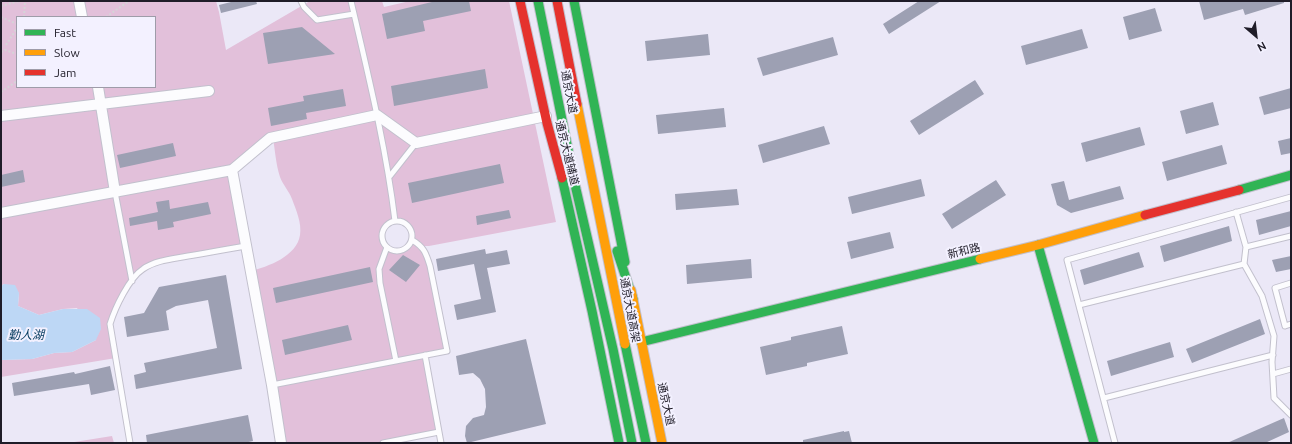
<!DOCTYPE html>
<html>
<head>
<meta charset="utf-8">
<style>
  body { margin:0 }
  #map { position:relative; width:1292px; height:444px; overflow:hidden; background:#ebe8f7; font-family:Ubuntu,sans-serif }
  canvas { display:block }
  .frame { position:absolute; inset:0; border:2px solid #1f1c28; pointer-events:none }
  .legend { position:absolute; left:16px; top:16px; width:140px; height:72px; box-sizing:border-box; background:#f3f1ff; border:1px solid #9e9ca9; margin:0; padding:5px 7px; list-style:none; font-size:12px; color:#1f1c28 }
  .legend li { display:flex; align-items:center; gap:8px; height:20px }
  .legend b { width:20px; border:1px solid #9e9ca9 }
  .north { position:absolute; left:1236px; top:16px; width:40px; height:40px; -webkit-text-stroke:3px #f3f1ff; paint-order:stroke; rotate:152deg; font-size:11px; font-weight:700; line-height:16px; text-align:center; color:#1f1c28 }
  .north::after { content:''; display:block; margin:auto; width:14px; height:18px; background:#1f1c28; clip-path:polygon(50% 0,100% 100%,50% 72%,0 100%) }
</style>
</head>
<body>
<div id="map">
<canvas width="1292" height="444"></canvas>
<div class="frame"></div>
<ul class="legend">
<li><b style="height:5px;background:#30b455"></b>Fast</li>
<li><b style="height:5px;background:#ff9f0a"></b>Slow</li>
<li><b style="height:5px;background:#e5322d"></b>Jam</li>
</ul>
<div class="north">N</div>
</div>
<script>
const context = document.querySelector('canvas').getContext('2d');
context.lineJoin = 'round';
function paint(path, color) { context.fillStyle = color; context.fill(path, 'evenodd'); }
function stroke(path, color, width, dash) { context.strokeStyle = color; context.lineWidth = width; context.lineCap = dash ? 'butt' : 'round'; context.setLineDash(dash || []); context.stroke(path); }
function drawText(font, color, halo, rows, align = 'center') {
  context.font = font + ' Ubuntu,"Noto Sans SC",sans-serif'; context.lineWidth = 4; context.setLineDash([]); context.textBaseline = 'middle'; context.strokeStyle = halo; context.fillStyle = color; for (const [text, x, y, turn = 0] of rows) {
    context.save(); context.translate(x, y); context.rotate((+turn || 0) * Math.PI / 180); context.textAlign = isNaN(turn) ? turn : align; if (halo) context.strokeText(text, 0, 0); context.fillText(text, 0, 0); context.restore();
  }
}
paint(new Path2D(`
  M1,1H216L219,12L226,50L310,1H382L384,7L410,1H509L556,222L429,246H421L426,254L447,351L425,355L439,432L383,443H281L250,271C268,267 297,256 300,235C302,223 296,210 292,199C289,191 283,185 280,177C276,165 275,150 273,138L232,170L246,246L156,262L142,269L132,281L110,324L116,358L1,377V360L32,359L54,353L72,352L96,340L77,308L63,309L39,315L18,306L19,293L4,284L1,286ZM17,17H155V87H17ZM396,221C422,222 412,257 392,250C388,249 385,246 383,242C379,232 386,223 396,221Z
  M112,436L114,443H68Z`), '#e2c0da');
paint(new Path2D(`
  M4,284L15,285L19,293L18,306L39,315L63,309H87L100,318L101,329L96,340L72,352L54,353L32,359L1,360V286Z`), '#bdd7f5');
paint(new Path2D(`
  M235,1H256L257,4L221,13L219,5Z
  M436,1H469L471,11L423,21L425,31L387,39L382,14Z
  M919,1H941L889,34L883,24Z
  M1199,1H1284V3L1245,15L1243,9L1204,20Z
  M1155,8L1162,31L1129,40L1123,17Z
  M302,27L335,54L268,64L263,33Z
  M1082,29L1088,48L1026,65L1021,46Z
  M708,34L710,55L647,61L645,41Z
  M833,37L838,55L763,76L757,58Z
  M485,69L488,88L394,106L391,86Z
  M975,80L984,94L919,135L910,121Z
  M1291,88V108L1264,115L1259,97Z
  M343,89L346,106L306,113L307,119L271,126L268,108L304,101L303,96Z
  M1213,102L1219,125L1186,134L1180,111Z
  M724,108L726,127L658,134L656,115Z
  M824,126L830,144L763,163L758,145Z
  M1140,127L1145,145L1086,162L1081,143Z
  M1291,138V153L1281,155L1278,141Z
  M173,143L176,156L120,168L117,155Z
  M1222,145L1227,164L1167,181L1162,162Z
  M500,164L504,183L412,203L408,183Z
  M23,170L25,182L1,187V175Z
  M921,179L925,196L852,214L848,197Z
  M996,180L1006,195L952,229L942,214Z
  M1064,181L1069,200L1120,186L1124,199L1071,213L1057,205L1051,184Z
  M737,189L739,205L676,210L675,194Z
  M169,200L170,209L208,202L211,214L173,222L174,227L158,230L157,221L130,226L129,218L158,212L156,202Z
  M509,210L511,218L477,225L476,216Z
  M1291,211V226L1259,235L1256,220Z
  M1229,226L1232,241L1164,262L1160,246Z
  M890,232L894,248L851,259L847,242Z
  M485,249L486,254L507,250L510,264L487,268L496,312L457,320L454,305L481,299L474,264L438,271L436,259Z
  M1139,252L1144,267L1084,285L1080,270Z
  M403,255L420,265L406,282L389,270Z
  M1291,256V269L1276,272L1272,260Z
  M751,259L752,278L687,284L686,265Z
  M370,267L373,282L276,303L273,288Z
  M226,275L242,369L136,389L134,375L146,372L144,363L217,348L208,300L176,306L166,311L169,330L127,337L124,317L144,313L159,287Z
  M1260,319L1265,334L1192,363L1186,349Z
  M348,325L352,340L285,355L282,340Z
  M842,326L848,354L807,363V366L766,375L760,347L791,340V337Z
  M526,339L546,424L467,443L465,436L466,426L473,418L484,415L486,407L485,389L480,379L473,373L459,375L456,356Z
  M1170,342L1174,357L1111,376L1107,361Z
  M110,366L115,390L91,395L89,384L14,396L12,383L74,372L75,374Z
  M248,415L253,441L244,443H147L146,435Z
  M1284,418L1289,432L1265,443H1227Z
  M844,431V432L849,431L852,443H803V440Z`), '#9da0b3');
const lane = new Path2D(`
  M301,1L304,7L317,20L354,14
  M351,1C368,74 386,147 395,221
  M390,176L416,143
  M115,192L132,281
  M1236,212L1246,247L1244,264L1262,296L1274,336L1272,362L1274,398L1291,415
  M382 236a15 15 0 1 1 30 0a15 15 0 1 1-30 0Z
  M387,247L379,269L380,283L396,361
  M1246,247L1291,236
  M1291,283L1275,288L1285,326L1291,324
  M1079,305L1244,264
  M425,355L441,443
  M1273,374L1291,369
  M272,385L447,351L430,266C426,253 424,247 412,240
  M1104,398L1273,355
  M130,443L110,324C115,308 129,278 143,269C156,260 173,259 188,256C207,253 226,249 246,246
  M383,443L439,432
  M1115,443L1067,260L1291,197`);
const street = new Path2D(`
  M79,1L82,17
  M98,87L115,192
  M1,116L209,91
  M232,170L272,385L281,443
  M1,213L232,170L270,138L377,115L416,143L546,116`);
const fast = new Path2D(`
  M538,1L576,189L613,349L632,443
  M574,1L625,262
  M562,178L592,311L619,443
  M1239,190L1291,175
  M1038,245L1094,443
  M617,251L633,299
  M641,342L980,259
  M625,344L646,443`);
const slow = new Path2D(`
  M577,104L625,344
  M980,259L1038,245L1145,215
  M631,290L662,443`);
const jam = new Path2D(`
  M520,1L547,123L562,178
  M557,1L577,104
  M1145,215L1239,190`);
stroke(lane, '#c2c0cd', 7);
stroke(street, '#c2c0cd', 12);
stroke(fast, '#c2c0cd', 11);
stroke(slow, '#c2c0cd', 11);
stroke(jam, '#c2c0cd', 11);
stroke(new Path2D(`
  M1,6L19,1
  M1,17L17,24
  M24,17L25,1
  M106,17L129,1
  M6,45L17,28
  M1,52L5,50L17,54
  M1,92L17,81`), '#d5d4d8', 2, [2, 2]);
stroke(lane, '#fcfcfe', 5);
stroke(street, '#fcfcfe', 10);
stroke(fast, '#30b455', 9);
stroke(slow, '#ff9f0a', 9);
stroke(jam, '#e5322d', 9);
drawText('11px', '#1f1c28', '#f3f1ff', [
  ["通京大道",569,92,79],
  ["通京大道辅道",567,153,76],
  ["新和路",964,251,-14],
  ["通京大道高架",630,310,79],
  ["通京大道",666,404,78]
]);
drawText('italic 12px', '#02385d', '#f3f1ff', [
  ["勤人湖",26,335]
]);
</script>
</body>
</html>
